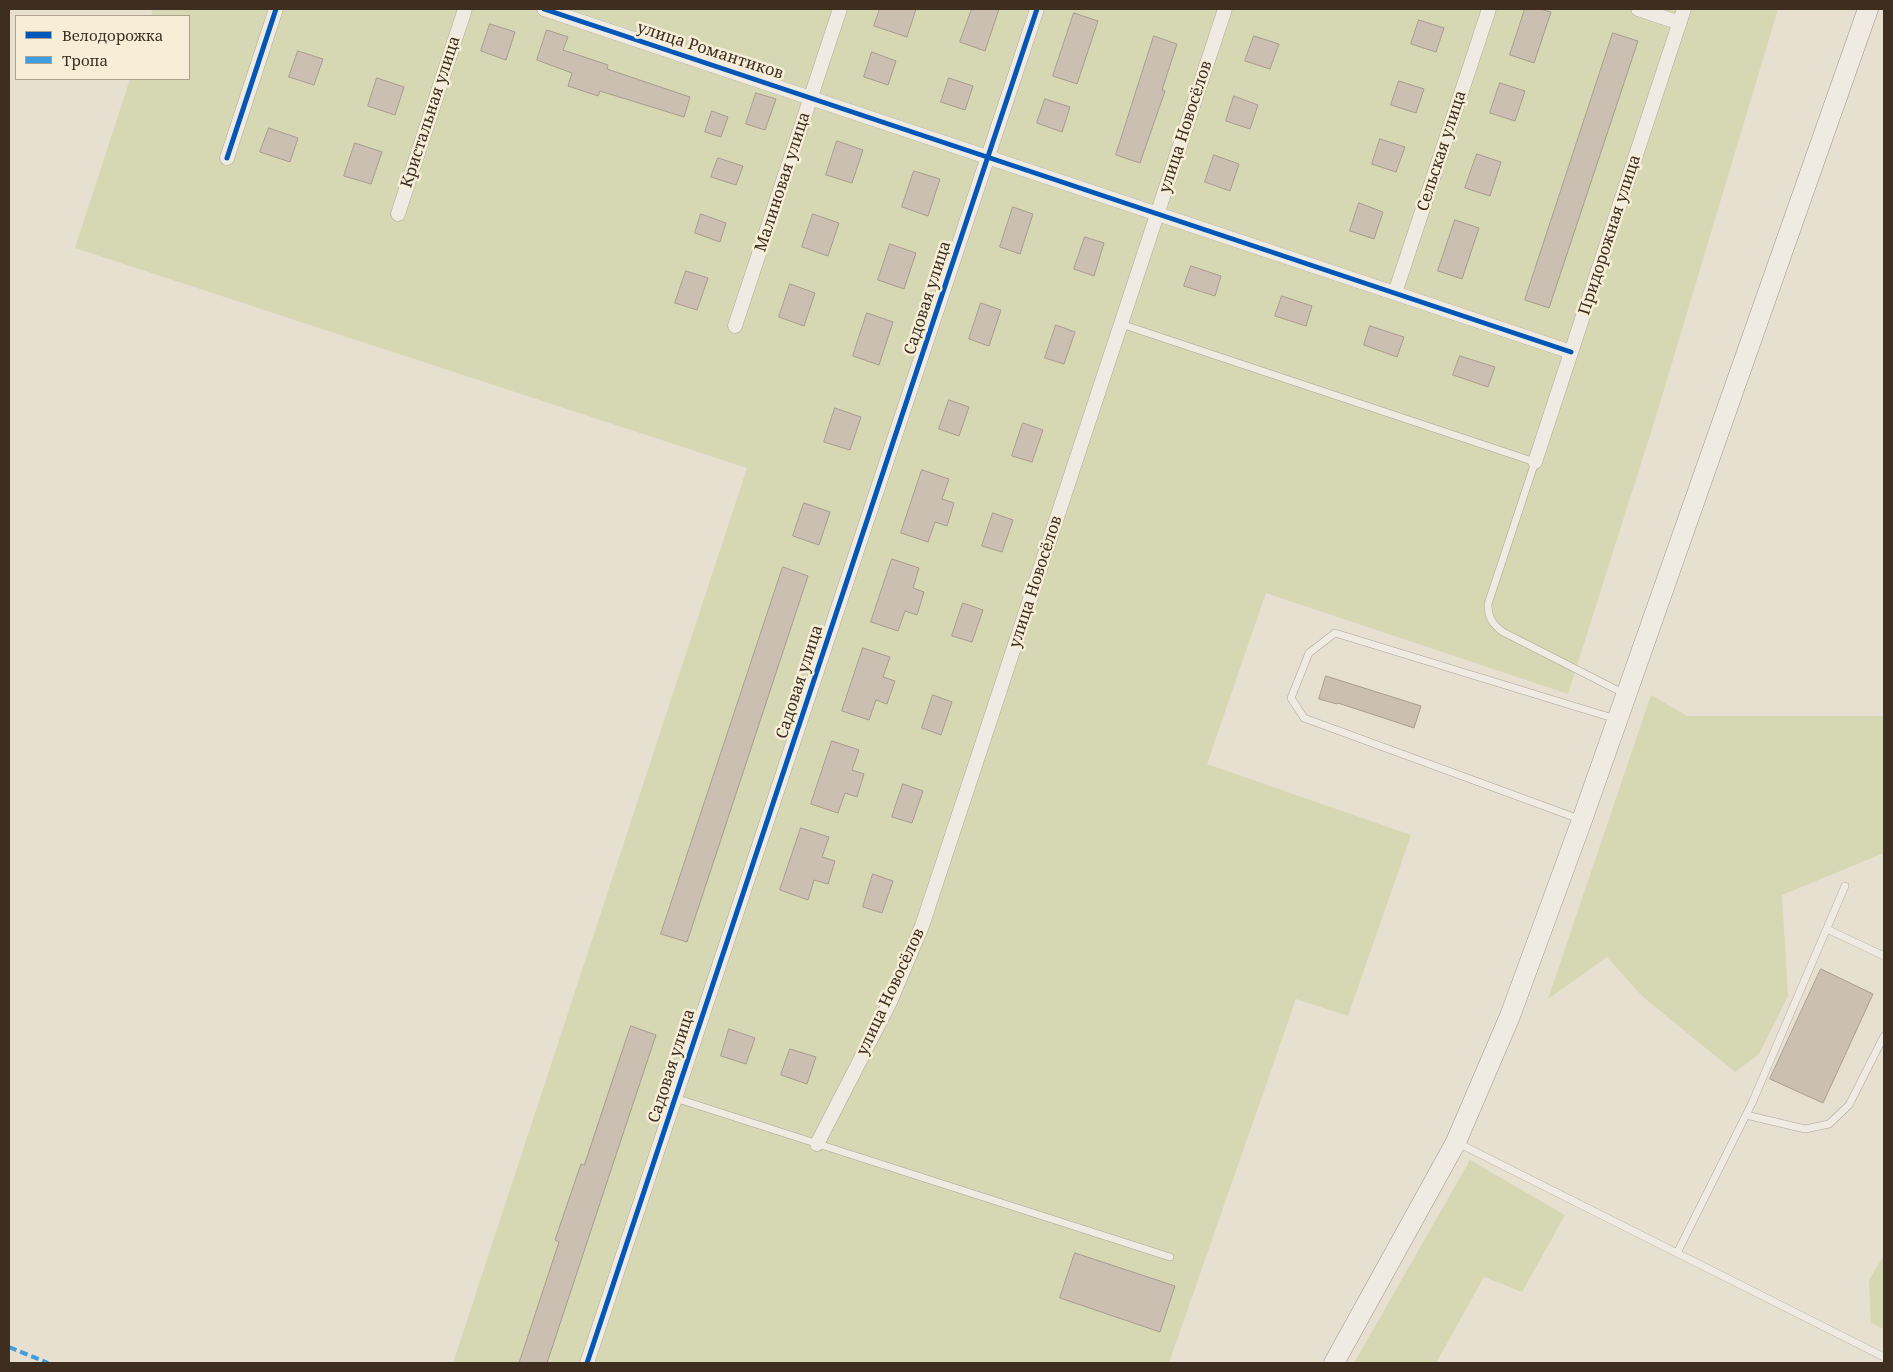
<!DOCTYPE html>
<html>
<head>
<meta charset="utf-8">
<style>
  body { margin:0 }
  #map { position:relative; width:1893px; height:1372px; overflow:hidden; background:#e7e0d1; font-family:"Noto Serif",serif }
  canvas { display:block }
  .frame { position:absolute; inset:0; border:10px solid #3d2e20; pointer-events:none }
  .legend { position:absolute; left:15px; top:15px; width:175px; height:65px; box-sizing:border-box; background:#f7eed8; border:1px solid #ada18e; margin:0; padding:6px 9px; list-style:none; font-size:15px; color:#3d2e20 }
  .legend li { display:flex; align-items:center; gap:10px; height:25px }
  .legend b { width:25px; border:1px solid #ada18e }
</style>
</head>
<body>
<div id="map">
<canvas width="1893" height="1372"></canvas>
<div class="frame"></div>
<ul class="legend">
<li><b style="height:6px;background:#0057b8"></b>Велодорожка</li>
<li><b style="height:6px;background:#3f9de0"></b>Тропа</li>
</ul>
</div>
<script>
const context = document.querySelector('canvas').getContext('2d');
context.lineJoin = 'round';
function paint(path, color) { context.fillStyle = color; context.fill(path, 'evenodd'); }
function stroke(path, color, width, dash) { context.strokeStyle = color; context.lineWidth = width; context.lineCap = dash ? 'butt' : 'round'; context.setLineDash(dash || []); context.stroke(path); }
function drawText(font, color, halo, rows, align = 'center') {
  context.font = font + ' "Noto Serif",serif'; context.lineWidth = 5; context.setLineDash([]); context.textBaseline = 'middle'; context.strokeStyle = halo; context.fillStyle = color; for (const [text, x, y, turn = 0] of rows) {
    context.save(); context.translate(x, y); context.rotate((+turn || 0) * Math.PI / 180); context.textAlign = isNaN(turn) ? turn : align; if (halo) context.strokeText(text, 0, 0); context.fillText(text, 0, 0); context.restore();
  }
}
paint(new Path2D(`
  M153,9H1778L1657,413L1568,694L1266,593L1207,764L1411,835L1348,1016L1296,999L1169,1363H453L747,468L75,248L130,79H189V16H151Z
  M1651,695L1687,716H1884V853L1782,895L1788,996L1759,1054L1735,1072L1643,997L1607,957L1548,999Z
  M1470,1160L1565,1215L1522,1292L1484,1277L1436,1363H1354Z
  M1884,1255V1329L1871,1323L1869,1280Z`), '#d6d7b3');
const building = new Path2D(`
  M880,9H916L907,37L874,26Z
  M972,9H999L985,51L960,42Z
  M1525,9H1540L1551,12L1534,63L1510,55Z
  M1074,13L1098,21L1077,84L1053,76Z
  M1419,20L1444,28L1436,52L1411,44Z
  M490,24L515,32L506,60L481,51Z
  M547,30L568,37L563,50L608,65L607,69L690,97L684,117L600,91L598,96L568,86L572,73L537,60Z
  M1613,33L1638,41L1549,308L1525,300Z
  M1154,36L1177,44L1162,90L1165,91L1140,163L1116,155Z
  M1254,36L1279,44L1270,69L1245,61Z
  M298,51L323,59L314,85L289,77Z
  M872,52L896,61L888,85L864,77Z
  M377,78L404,87L395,115L368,106Z
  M949,78L973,86L965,110L941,102Z
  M1399,81L1424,89L1416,113L1391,105Z
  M1500,83L1525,91L1515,121L1490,113Z
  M756,93L776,99L765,130L746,124Z
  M1234,96L1258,105L1250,129L1226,121Z
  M1045,99L1070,107L1062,132L1037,123Z
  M712,111L728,117L721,137L705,132Z
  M269,128L298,138L290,162L260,152Z
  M1380,139L1405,147L1396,172L1372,164Z
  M837,141L863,150L852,183L826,175Z
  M355,143L382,152L371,184L344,176Z
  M1477,154L1501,162L1490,196L1465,188Z
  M1214,155L1239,164L1230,191L1205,182Z
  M718,158L743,166L736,185L711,177Z
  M914,171L940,179L928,216L902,207Z
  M1359,203L1383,212L1374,239L1350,231Z
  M1013,207L1033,214L1020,254L1000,247Z
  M701,214L726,223L720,242L695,233Z
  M813,214L839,223L828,256L802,247Z
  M1455,220L1479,228L1462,279L1438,271Z
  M1085,237L1104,243L1094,276L1074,269Z
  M890,244L916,253L904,289L878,280Z
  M1191,266L1221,276L1215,296L1184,286Z
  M686,271L708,278L697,310L675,303Z
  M790,284L815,293L804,326L779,317Z
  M1282,296L1312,306L1306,326L1275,316Z
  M981,303L1001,310L989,346L969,339Z
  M867,313L893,322L879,365L853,356Z
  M1056,325L1075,332L1064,364L1045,358Z
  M1370,326L1404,337L1397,357L1364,345Z
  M1460,356L1495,367L1488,387L1453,375Z
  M949,400L969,407L959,436L939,429Z
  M835,408L861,417L850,450L824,442Z
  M1023,423L1043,430L1032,462L1012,456Z
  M922,470L949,479L942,499L954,503L947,526L935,522L928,542L901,533Z
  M804,503L830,512L819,545L793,536Z
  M993,513L1013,520L1002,552L982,546Z
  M892,559L919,568L913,588L924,592L917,615L905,611L898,631L871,622Z
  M783,567L808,576L687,942L661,934Z
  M963,603L983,610L972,642L952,636Z
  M863,648L890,657L883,677L895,681L887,704L876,700L869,720L842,711Z
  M1326,676L1421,706L1414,728L1338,703L1337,704L1319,699Z
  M933,695L952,702L941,735L922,728Z
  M832,741L859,750L852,770L864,774L857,797L845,793L838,813L811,804Z
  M903,784L923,791L912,823L892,817Z
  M801,828L829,837L822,857L835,861L828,884L814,880L808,900L780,890Z
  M873,874L893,881L882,913L863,907Z
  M1821,969L1873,994L1823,1103L1770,1079Z
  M631,1026L656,1035L610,1173L547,1363H519L559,1242L555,1240L581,1164L584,1165Z
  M729,1029L755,1038L746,1064L721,1056Z
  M790,1049L816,1057L807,1084L781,1075Z
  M1075,1253L1175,1286L1160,1332L1060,1298Z`);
paint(building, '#cbbfb2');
stroke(building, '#a89c90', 1);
const lane = new Path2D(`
  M1121,324L1535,462L1488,604C1488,617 1492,624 1503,632L1625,694
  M1582,820L1304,718L1291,698L1309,653L1335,633L1616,719
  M1827,929L1884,956
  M675,1098L1170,1257
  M1746,1115L1805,1129L1829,1124L1849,1105L1884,1036
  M1458,1143L1884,1357
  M1677,1253L1752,1103L1845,886`);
const street = new Path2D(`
  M544,9L1571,352
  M1638,9L1680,23
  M227,158L276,9
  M398,214L465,9
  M1395,293L1489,9
  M735,326L840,9
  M1535,462L1684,9
  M817,1144L890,1002L922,926L1225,9
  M587,1363L1037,9`);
const secondary = new Path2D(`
  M1334,1363L1456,1142L1510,1016L1582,820L1868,9`);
stroke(lane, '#ada599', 8);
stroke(street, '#ada599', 15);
stroke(secondary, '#9c958a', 21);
stroke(lane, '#efebe3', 7);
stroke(street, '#efebe3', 14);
stroke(secondary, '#efebe3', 20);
stroke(new Path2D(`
  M9,1347L48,1363`), '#3f9de0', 4, [8, 4]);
stroke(new Path2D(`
  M544,9L1571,352
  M227,158L276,9
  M587,1363L1037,9`), '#0057b8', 5);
drawText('16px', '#3d2e20', '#f7eed8', [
  ["улица Романтиков",710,51,18],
  ["Кристальная улица",431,112,-72],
  ["улица Новосёлов",1186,127,-72],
  ["Сельская улица",1442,151,-72],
  ["Малиновая улица",783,182,-72],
  ["Придорожная улица",1610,235,-72],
  ["Садовая улица",928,298,-72],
  ["улица Новосёлов",1036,582,-72],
  ["Садовая улица",800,682,-72],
  ["улица Новосёлов",891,992,-65],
  ["Садовая улица",672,1066,-72]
]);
</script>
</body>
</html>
